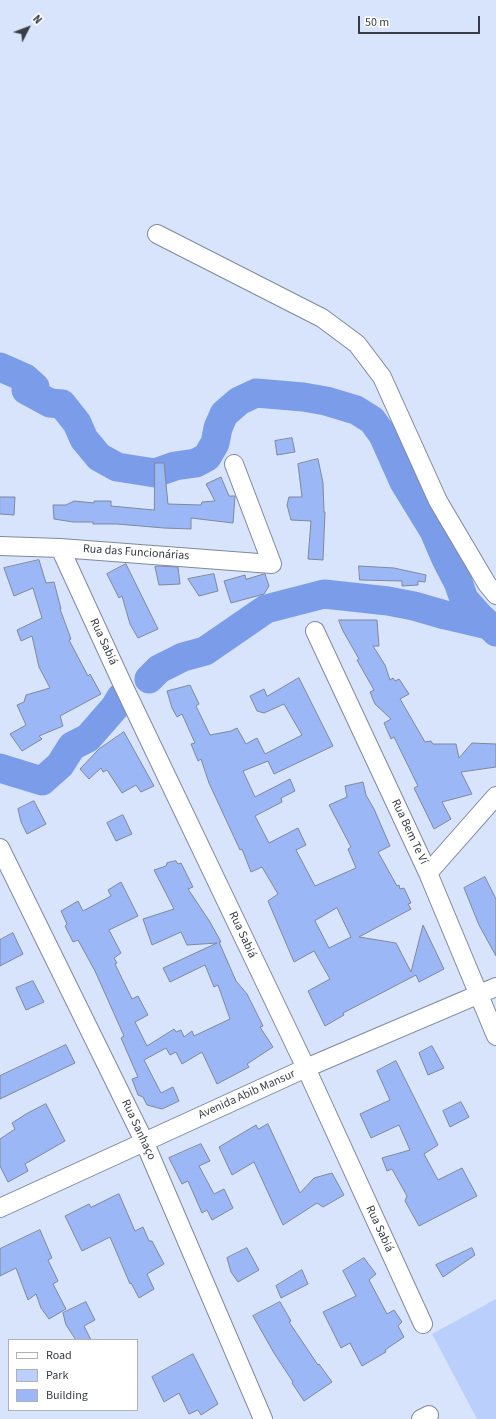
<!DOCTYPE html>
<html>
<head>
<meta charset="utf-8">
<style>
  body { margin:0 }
  #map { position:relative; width:496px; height:1419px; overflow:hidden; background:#d8e4fb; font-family:"Source Sans 3",sans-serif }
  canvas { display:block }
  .legend { position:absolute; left:8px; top:1339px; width:130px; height:72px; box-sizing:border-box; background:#fff; border:1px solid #afb1b5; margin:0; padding:5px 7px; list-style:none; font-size:12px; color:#373c45 }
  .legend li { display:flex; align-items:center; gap:8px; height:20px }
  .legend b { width:20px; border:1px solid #afb1b5 }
  .north { position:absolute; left:8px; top:8px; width:40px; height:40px; -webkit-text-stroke:3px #fff; paint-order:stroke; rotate:48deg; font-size:11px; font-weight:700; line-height:16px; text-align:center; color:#373c45 }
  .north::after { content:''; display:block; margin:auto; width:14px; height:18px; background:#373c45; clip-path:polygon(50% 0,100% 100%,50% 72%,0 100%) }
  .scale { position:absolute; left:358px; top:16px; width:122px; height:18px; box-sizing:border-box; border:2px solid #373c45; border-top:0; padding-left:5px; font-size:12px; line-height:14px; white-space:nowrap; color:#373c45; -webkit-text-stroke:3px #fff; paint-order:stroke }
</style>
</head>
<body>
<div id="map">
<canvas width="496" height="1419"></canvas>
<ul class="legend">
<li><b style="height:5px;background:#fff"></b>Road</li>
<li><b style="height:11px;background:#bacffb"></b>Park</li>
<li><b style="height:11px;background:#9bb7f6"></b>Building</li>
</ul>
<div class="north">N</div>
<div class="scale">50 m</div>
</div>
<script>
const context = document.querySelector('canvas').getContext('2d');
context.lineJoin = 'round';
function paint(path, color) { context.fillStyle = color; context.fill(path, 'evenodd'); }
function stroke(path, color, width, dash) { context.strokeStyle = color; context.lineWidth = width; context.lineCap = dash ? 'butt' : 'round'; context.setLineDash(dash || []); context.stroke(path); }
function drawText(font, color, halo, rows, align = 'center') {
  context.font = font + ' "Source Sans 3",sans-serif'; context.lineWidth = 3.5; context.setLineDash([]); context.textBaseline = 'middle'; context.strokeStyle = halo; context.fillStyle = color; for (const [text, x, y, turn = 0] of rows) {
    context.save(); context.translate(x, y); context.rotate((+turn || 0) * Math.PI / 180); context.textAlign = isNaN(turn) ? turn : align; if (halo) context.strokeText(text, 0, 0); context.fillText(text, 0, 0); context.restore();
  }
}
paint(new Path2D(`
  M496,1299V1419H477L432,1334Z`), '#bacffb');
stroke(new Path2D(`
  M0,367L25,378L35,387L26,390L50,403L62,404L77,423L84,439L99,457L117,467L155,473L175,466L196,463L207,457L215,443L218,428L224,414L239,401L256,393L303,397L326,401L356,410L372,420L383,435L404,482L434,531L446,559L458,582L464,599L479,616L496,632
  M149,679L159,669L183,657L205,651L266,609L324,594L388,601L414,606L445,615L492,626
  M0,768L42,781L60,765L72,746L88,738L115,707L121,697`), '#7a9ce9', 29);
const building = new Path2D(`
  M292,438L295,452L277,455L275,441Z
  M318,459L323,483L324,512H325L323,560L308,559L311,521L291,520L287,505L289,497H302L298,464Z
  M155,463H164L168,504L201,505L202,502L215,501L206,484L221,477L229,496H235L233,523L191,518V529L164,528L117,524H93V522H73L54,519L53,505H66L74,501L94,503V501H111V506L154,510Z
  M0,497H15L14,515L0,514Z
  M39,560L46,583L54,582L61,609H60L71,639L69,640L88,676L90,674L101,694L60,716L63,726L39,736L42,739L22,751L10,734L26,725L17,705L24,702L26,695L50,688L39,667L32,636L21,641L17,630L42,618L33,588L14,596L4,568Z
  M126,564L158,629L138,638L130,624L122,596L119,598L107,574Z
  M159,566L178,567L180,584L159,585L155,567Z
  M359,566L394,568L426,575L425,582L418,581V585L402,586V581L360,580Z
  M214,574L218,591L199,596L188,579Z
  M265,574L269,586L264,594L231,603L224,581L245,575L246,579Z
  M339,620H377L379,646H373L385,665L390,680L393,678L395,681L399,679L409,694L400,699L425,742L431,741L433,744H456L459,758L472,743L496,744V767L461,772L472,794L442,802L451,819L434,829L414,788L418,786L394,737L391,739L384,723L391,719L375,704L370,692L374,690L357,660L359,659L343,631Z
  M299,678L333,746L274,774L268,761L243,771L255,797L290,779L295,791L281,798L282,802L255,816L269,843L298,828L306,845L296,850L315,886L356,868L348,849L351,847L329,805L347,797L345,786L363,782L366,795L374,809L390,846L378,852L397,886L399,885L400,889L404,888L411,903L408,904L411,909L359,937L396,943L411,972L423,925L444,969L419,982L416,975L343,1013L344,1015L325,1026L308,991L330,979L314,951L294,962L268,901L278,894L262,867L251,872L242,849L240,850L209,783L201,759L198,761L191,744L195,743L182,714L177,717L172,708L167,691L190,685L199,704L196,706L210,735L231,731L237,728L246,744L257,738L265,754L302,735L284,704L264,713L257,711L250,696L264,689L267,696ZM337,908L351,937L329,948L315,921Z
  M124,732L154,786L141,792L136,785L122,793L107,770L103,772L101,768L89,779L80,769L99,749Z
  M34,801L46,824L27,834L21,822L18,809Z
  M123,815L132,834L116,841L107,823Z
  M176,861L178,864L181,863L193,887L188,889L210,922L221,942H219L236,981L247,994L263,1026L260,1027L273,1047L247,1064L249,1067L217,1084L202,1052L182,1064L176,1052L170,1055L166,1048L144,1060L161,1093L173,1087L179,1101L162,1109L147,1105L143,1097L138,1095L132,1079L138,1077L121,1038L124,1036L95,971L78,940L73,942L65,926L67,924L61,911L78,901L83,911L111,896L108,890L121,882L138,916L109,930L121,953L114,958L117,963L115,964L132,999L138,996L148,1015L135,1022L147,1046L174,1029L176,1032L181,1030L184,1037L192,1031L194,1036L230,1019L218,985L214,987L205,965L170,982L163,968L217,943L187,945L181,932L152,945L143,919L174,909L154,870L166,866L167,863Z
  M485,877L496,899V956L479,925L464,888Z
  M13,933L23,954L0,966V940Z
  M33,981L44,1002L26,1010L16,988Z
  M66,1045L75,1063L0,1099V1076Z
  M432,1046L444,1068L428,1075L419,1053Z
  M396,1061L438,1145L424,1154L438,1180L462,1168L477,1196L419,1226L405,1201L407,1196L392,1169L387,1171L382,1158L410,1150L399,1125L371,1138L360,1114L390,1100L377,1071Z
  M461,1102L469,1117L450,1127L443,1111Z
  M46,1104L65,1141L25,1164L28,1171L8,1182L0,1166V1139L15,1129L12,1123L26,1114Z
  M268,1124L300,1193L314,1178L332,1173L344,1195L323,1207L317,1203L283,1225L254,1162L232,1175L219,1147L256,1125L258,1129Z
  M201,1144L210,1161L199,1166L214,1194L224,1189L233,1208L212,1220L207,1210L202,1213L188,1181L182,1184L169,1158Z
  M119,1194L135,1231L143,1227L149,1241H152L164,1264L147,1274L154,1289L139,1298L131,1283L130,1284L110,1237L82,1251L65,1216L89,1204L91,1207Z
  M40,1230L52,1258L48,1260L58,1281L53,1284L66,1309L49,1319L41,1308L36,1294L28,1300L16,1268L0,1276V1249Z
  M247,1248L259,1270L238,1282L231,1272L227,1258Z
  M472,1248L475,1255L443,1277L436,1265Z
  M364,1258L376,1274L369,1280L387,1314L394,1310L402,1322L398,1326L404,1337L385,1350L386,1352L362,1366L350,1343L341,1348L323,1312L356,1296L343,1271Z
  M302,1270L308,1284L281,1298L276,1286Z
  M86,1302L95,1320L84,1326L91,1340H76L66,1325L63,1313Z
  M280,1302L291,1321L289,1322L318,1365L319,1364L332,1382L304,1401L292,1383L293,1382L274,1353L253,1316Z
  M193,1354L218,1404L201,1415L198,1410L189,1414L179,1393L164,1402L152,1377Z`);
paint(building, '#9bb7f6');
stroke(building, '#7e889e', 1);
const street = new Path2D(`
  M157,234L322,318L357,344L382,377L438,501L487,584L496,595
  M0,546L60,548L272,564L234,464
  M60,548L122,683L306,1068L423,1324
  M315,631L428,873L496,1036
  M0,848L144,1141L263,1419
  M428,873L496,796
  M0,1208L306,1068L496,987
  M421,1419L429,1415`);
stroke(street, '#7e899e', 20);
stroke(street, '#fff', 18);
drawText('12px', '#373c45', '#fff', [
  ["Rua das Funcionárias",136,553,4],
  ["Rua Sabiá",103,642,65],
  ["Rua Bem Te Ví",409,832,65],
  ["Rua Sabiá",242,935,65],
  ["Avenida Abib Mansur",247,1095,-24],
  ["Rua Sanhaço",138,1130,65],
  ["Rua Sabiá",379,1229,65]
]);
</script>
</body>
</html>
